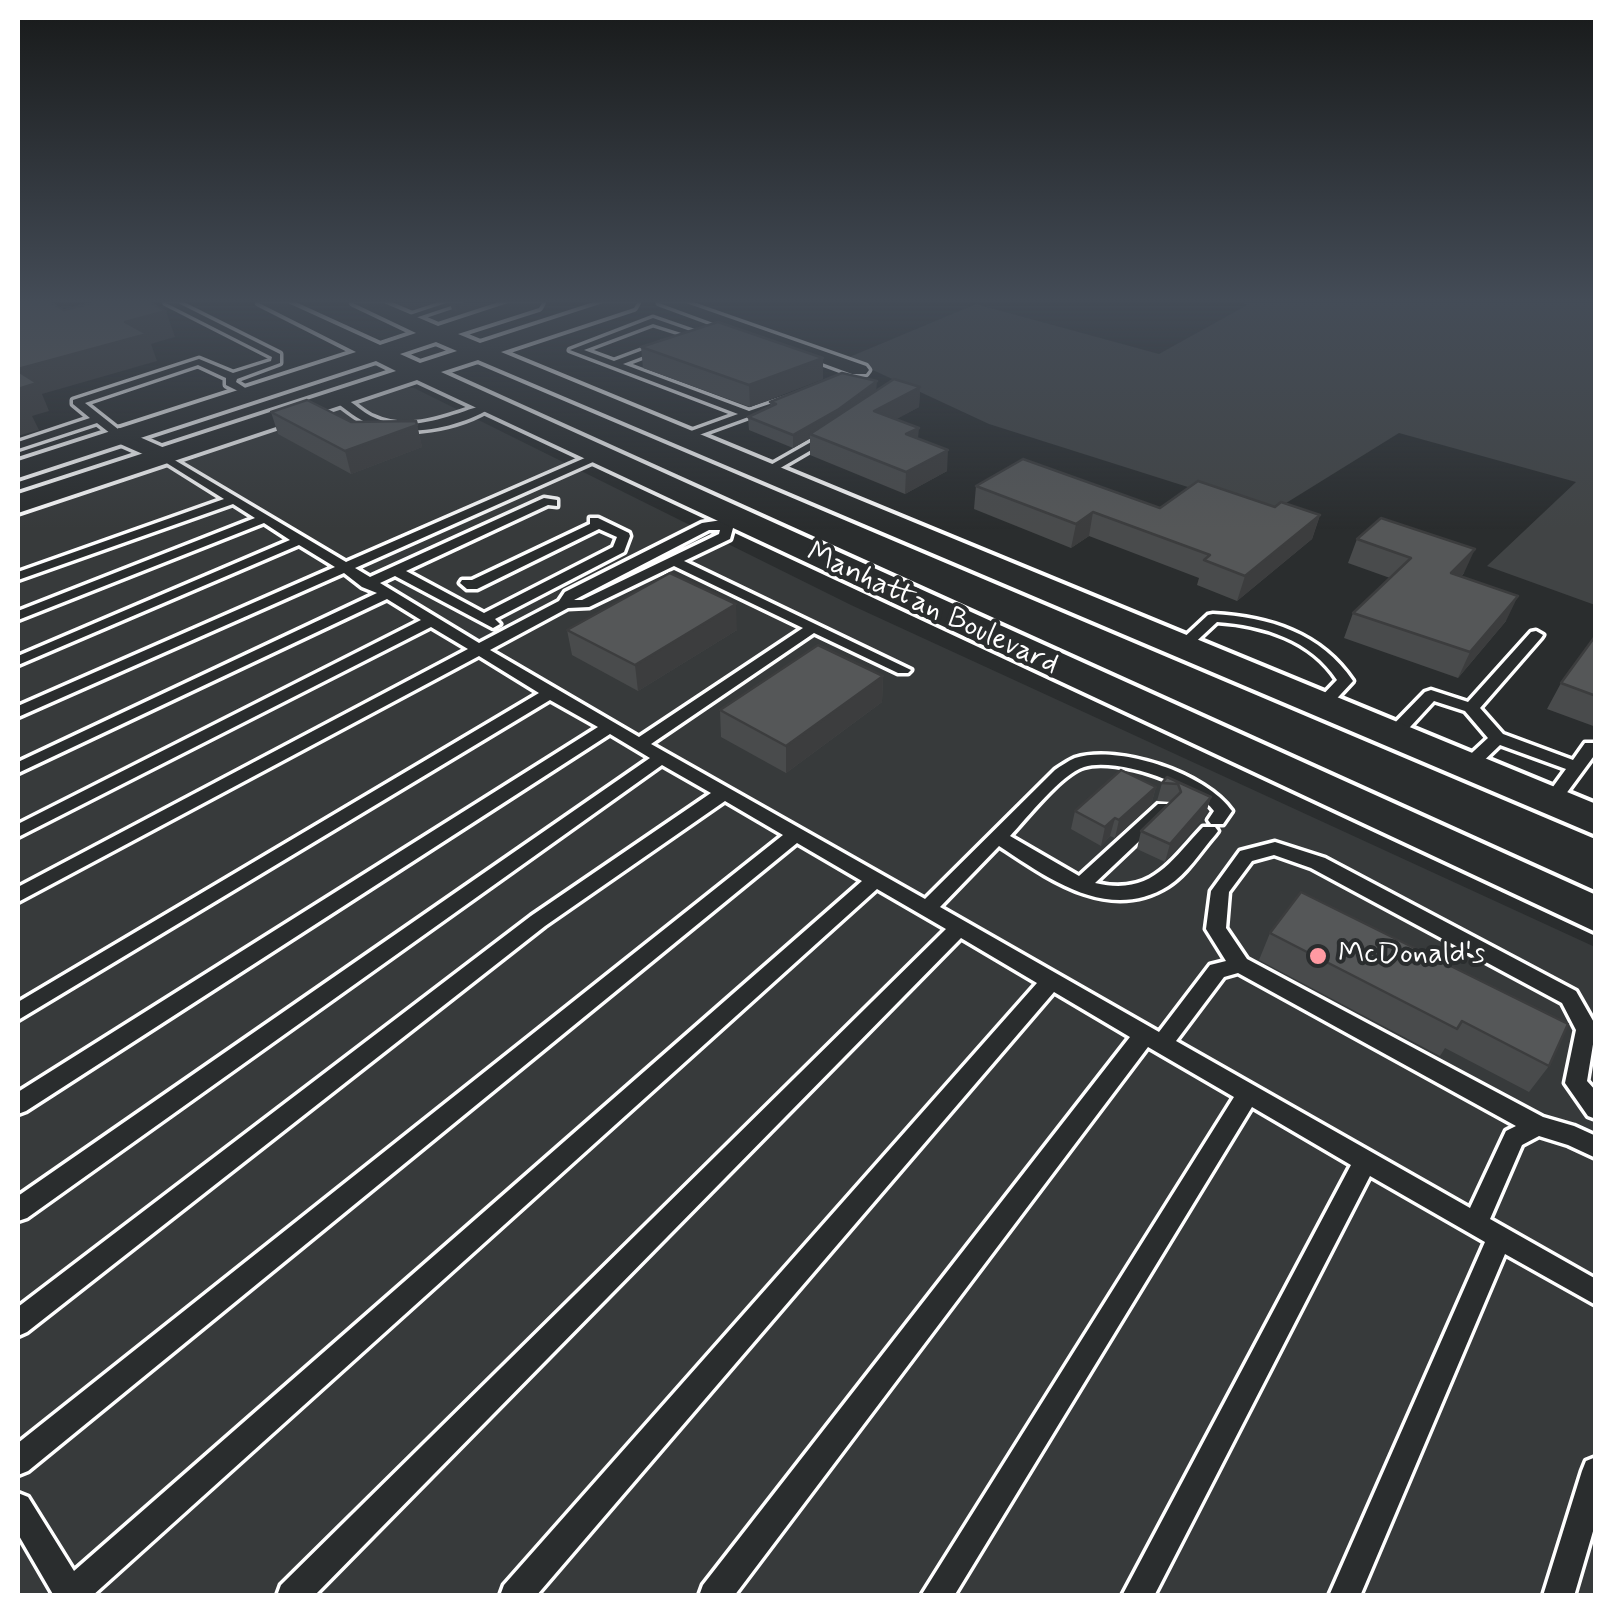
<!DOCTYPE html>
<html>
<head>
<meta charset="utf-8">
<style>
  body { margin:0 }
  #map { position:relative; width:1613px; height:1613px; overflow:hidden; background:#2a2d2e; font-family:Mynerve,sans-serif }
  canvas { display:block }
  .frame { position:absolute; inset:0; border:20px solid #fff; pointer-events:none }
</style>
</head>
<body>
<div id="map">
<canvas width="1613" height="1613"></canvas>
<div class="frame"></div>
</div>
<script>
const context = document.querySelector('canvas').getContext('2d');
context.lineJoin = 'round';
function paint(path, color) { context.fillStyle = color; context.fill(path, 'evenodd'); }
function stroke(path, color, width, dash) { context.strokeStyle = color; context.lineWidth = width; context.lineCap = dash ? 'butt' : 'round'; context.setLineDash(dash || []); context.stroke(path); }
function drawText(font, color, halo, rows, align = 'center') {
  context.font = font + ' Mynerve,sans-serif'; context.lineWidth = 8; context.setLineDash([]); context.textBaseline = 'middle'; context.strokeStyle = halo; context.fillStyle = color; for (const [text, x, y, turn = 0] of rows) {
    context.save(); context.translate(x, y); context.rotate((+turn || 0) * Math.PI / 180); context.textAlign = isNaN(turn) ? turn : align; if (halo) context.strokeText(text, 0, 0); context.fillText(text, 0, 0); context.restore();
  }
}
paint(new Path2D(`
  M383,303H514L441,326Z
  M399,387L414,388L851,605L1595,947V1595H18V515L360,395Z`), '#373a3b');
paint(new Path2D(`
  M1244,303H1595V605L1487,566L1576,482L1399,433L1270,513L989,424L847,358L976,304L1159,354L1247,305Z`), '#414445');
const service = new Path2D(`
  M166,303H178L280,354V363L237,379L236,382L253,393L248,396L226,385V378L198,365L85,403L123,433V437H115L97,423L18,449V442L90,418L73,404V400L199,359L233,373L271,361L272,357Z
  M446,303H460L406,321L398,319Z
  M653,318L699,334L694,337L653,324L584,350L614,361L662,343L667,346L665,348L623,364L749,411L790,397L795,400L688,439H680V435L738,414L570,350Z
  M332,395C348,395 359,411 373,417C411,435 453,414 489,403L494,406C461,428 402,440 365,422C353,416 343,407 332,399Z
  M827,433L837,435L770,474L760,471Z
  M161,452L346,562L594,454H602V458L355,568L370,577L544,498L557,500V506L548,505L406,571L484,613L613,547L617,537L599,529L477,589H467L460,583L462,580H472L590,524V518H598L629,533L630,536L624,552L495,619L500,624L493,628L395,576L380,583L479,643L559,601L565,592L702,523L742,517L744,520L733,528L730,539L684,561L911,670L908,673H898L814,633L651,744L925,899L1055,770C1061,766 1068,761 1075,758C1119,744 1207,774 1232,811L1223,824H1211L1208,820L1214,811C1194,784 1117,757 1084,767C1061,774 1027,818 1010,836L1079,876L1158,804H1170L1173,808L1170,812L1095,883C1151,896 1169,863 1203,827H1215L1218,831L1215,835C1200,852 1187,874 1168,886C1109,923 1049,879 999,846L940,907L1159,1032L1210,965L1226,961L1206,929L1211,891L1240,851L1275,842L1325,858L1576,991L1596,1026L1587,1081L1596,1091V1119L1588,1116L1565,1083L1576,1030L1562,1003L1311,868L1274,855L1252,861L1229,892L1226,928L1247,959L1543,1117L1574,1126L1596,1136V1158L1568,1145L1539,1136L1522,1145L1490,1219L1596,1279V1305L1505,1254L1360,1596H1329L1485,1242L1370,1176L1154,1596H1122L1351,1165L1252,1107L954,1596H921L1234,1097L1148,1047L734,1596H699L703,1585L1130,1037L1054,992L536,1596H500L504,1585L1037,983L961,938L314,1596H277L281,1585L946,929L877,889L92,1596H54L18,1534V1493L28,1497L74,1571L862,881L797,843L28,1471L18,1475V1443L783,835L725,801L545,926L27,1332L18,1336V1307L531,916L711,793L662,765L27,1218L18,1221V1196L650,758L610,734L26,1111L18,1114V1092L598,727L550,700L18,1020V1002L539,693L479,656L18,902V887L468,649L431,627L18,837V824L421,620L387,599L18,773V762L377,593L362,587L344,573L18,717V706L335,567L299,545L18,665V656L290,540L264,523L18,620V611L255,518L233,504L18,580V572L224,499L157,457L155,455ZM709,530H720L719,534L582,600H574ZM674,566L803,628L639,737L490,650L568,608L589,607ZM1238,973L1516,1126L1506,1131L1470,1208L1176,1041L1224,977Z
  M1213,614C1269,617 1321,633 1353,681L1328,708H1316L1314,705L1316,702L1337,680C1311,640 1263,625 1217,622L1188,649H1178V643L1208,615Z
  M1536,631L1543,635L1541,638L1480,708L1503,734L1573,760L1585,743H1596V753L1557,806H1545L1542,802L1566,769L1500,745L1473,771H1461L1459,767L1461,763L1488,738L1465,711L1434,701L1399,739H1387L1385,735L1387,731L1425,692L1431,690L1468,702L1531,632Z
  M1596,1457V1521L1574,1596H1543L1582,1471L1586,1461Z`);
const minor = new Path2D(`
  M659,303H686L866,366L869,370L866,374H852Z
  M119,428L169,450L173,455L161,462L111,440L108,435Z`);
const tertiary = new Path2D(`
  M259,303H288L380,345L416,333L353,303H384L438,326L508,303H542L539,308L458,334L480,343L603,303H637L634,308L501,352L1596,804V835L478,360L441,372L1596,895V932L417,380L18,513V494L396,371L376,361L18,478V461L356,352ZM436,342L457,351L420,363L400,354Z`);
stroke(service, '#fff', 7);
stroke(minor, '#fff', 7);
stroke(tertiary, '#fff', 8);
paint(service, '#2a2d2e');
paint(minor, '#2a2d2e');
paint(tertiary, '#2a2d2e');
paint(new Path2D(`
  M450,303H485L457,312L452,310Z
  M641,347L823,379L750,407L643,368Z
  M920,387L919,407L896,419L918,438L947,471L905,494L810,455V438L793,448L749,430L748,417L771,407L770,402Z
  M271,412L351,422L416,421L422,447L351,474L278,434Z
  M976,486L1160,508L1275,507L1320,515L1312,539L1237,601L1197,585L1199,578L1089,536L1071,548L974,509Z
  M1357,539L1464,573L1461,577L1506,621L1458,678L1344,638L1353,613L1390,578L1348,563Z
  M567,630H737L638,691L572,655Z
  M1596,635V727L1547,709L1561,683Z
  M883,676L882,702L786,773L721,737L720,710Z
  M1167,777L1211,797L1205,815L1165,862L1137,849L1141,831L1171,802L1157,801L1162,783Z
  M1156,787L1151,805L1115,838L1110,836L1101,846L1071,829L1075,811Z
  M1301,892L1549,1066L1529,1092L1445,1048L1440,1056L1259,960L1270,933Z`), '#494b4c');
paint(new Path2D(`
  M455,303H485L457,312Z
  M166,311L175,337L151,344L157,361L42,394L49,411L32,416L39,430L18,436V369L125,322Z
  M823,358V379L750,407L749,385Z
  M877,381L876,393L810,434V438L793,448V435Z
  M920,387L919,407L873,432L874,411Z
  M417,425L422,447L351,474L345,451Z
  M919,428L917,449L906,434Z
  M948,450L947,471L905,494L906,472Z
  M1093,512L1089,536L1071,548L1076,524Z
  M1320,515L1312,539L1237,601L1245,576Z
  M1475,549L1464,573L1440,598L1451,573Z
  M1518,596L1506,621L1458,678L1470,652Z
  M736,604L737,630L638,691L635,665Z
  M883,676L882,702L786,773V746Z
  M1156,787L1151,805L1115,838L1119,820Z
  M1211,797L1205,815L1165,862L1170,844Z
  M1115,818L1110,836L1101,846L1105,827Z`), '#3c3d3e');
const building = new Path2D(`
  M18,303H51L64,310L93,303H150L166,311L125,322L147,334L18,369Z
  M718,322L823,358L749,385L641,347Z
  M18,371L37,383L18,389Z
  M842,373L877,381L839,409L793,435L748,417L776,404L770,402Z
  M894,379L920,387L874,411L919,428L906,434L948,450L906,472L810,434Z
  M307,400L351,422L416,421L417,425L345,451L271,412Z
  M1023,459L1160,508L1198,481L1275,507L1281,502L1320,515L1245,576L1204,560L1210,555L1093,512L1076,524L976,486Z
  M1381,518L1475,549L1451,573L1518,596L1470,652L1353,613L1411,558L1357,539Z
  M670,573L736,604L635,665L567,630Z
  M1596,635V696L1561,683Z
  M818,645L883,676L786,746L720,710Z
  M1121,770L1156,787L1119,820L1115,818L1105,827L1075,811Z
  M1167,777L1211,797L1170,844L1141,831L1181,792L1178,784L1162,783Z
  M1301,892L1568,1024L1549,1066L1462,1021L1457,1029L1270,933Z`);
paint(building, '#555758');
stroke(building, '#3c3d3e', 2.5);
const sky = context.createLinearGradient(0, 0, 0, 529);
sky.addColorStop(0, '#171919');
sky.addColorStop(0.57, '#444c57');
sky.addColorStop(1, '#444c5700');
context.fillStyle = sky;
context.fillRect(0, 0, 1613, 529);
for (const [x, y, r, color] of [
  [1318,956,10,"#ff9aa2"]
]) { const dot = new Path2D(); dot.arc(x, y, r, 0, 2 * Math.PI); context.fillStyle = color; context.fill(dot); stroke(dot, '#2a2d2e', 4); }
drawText('30px', '#fff', '#2a2d2e', [
  ["Manhattan Boulevard",932,610,25]
]);
drawText('30px', '#fff', '#2a2d2e', [
  ["McDonald's",1338,956]
], 'left');
</script>
</body>
</html>
